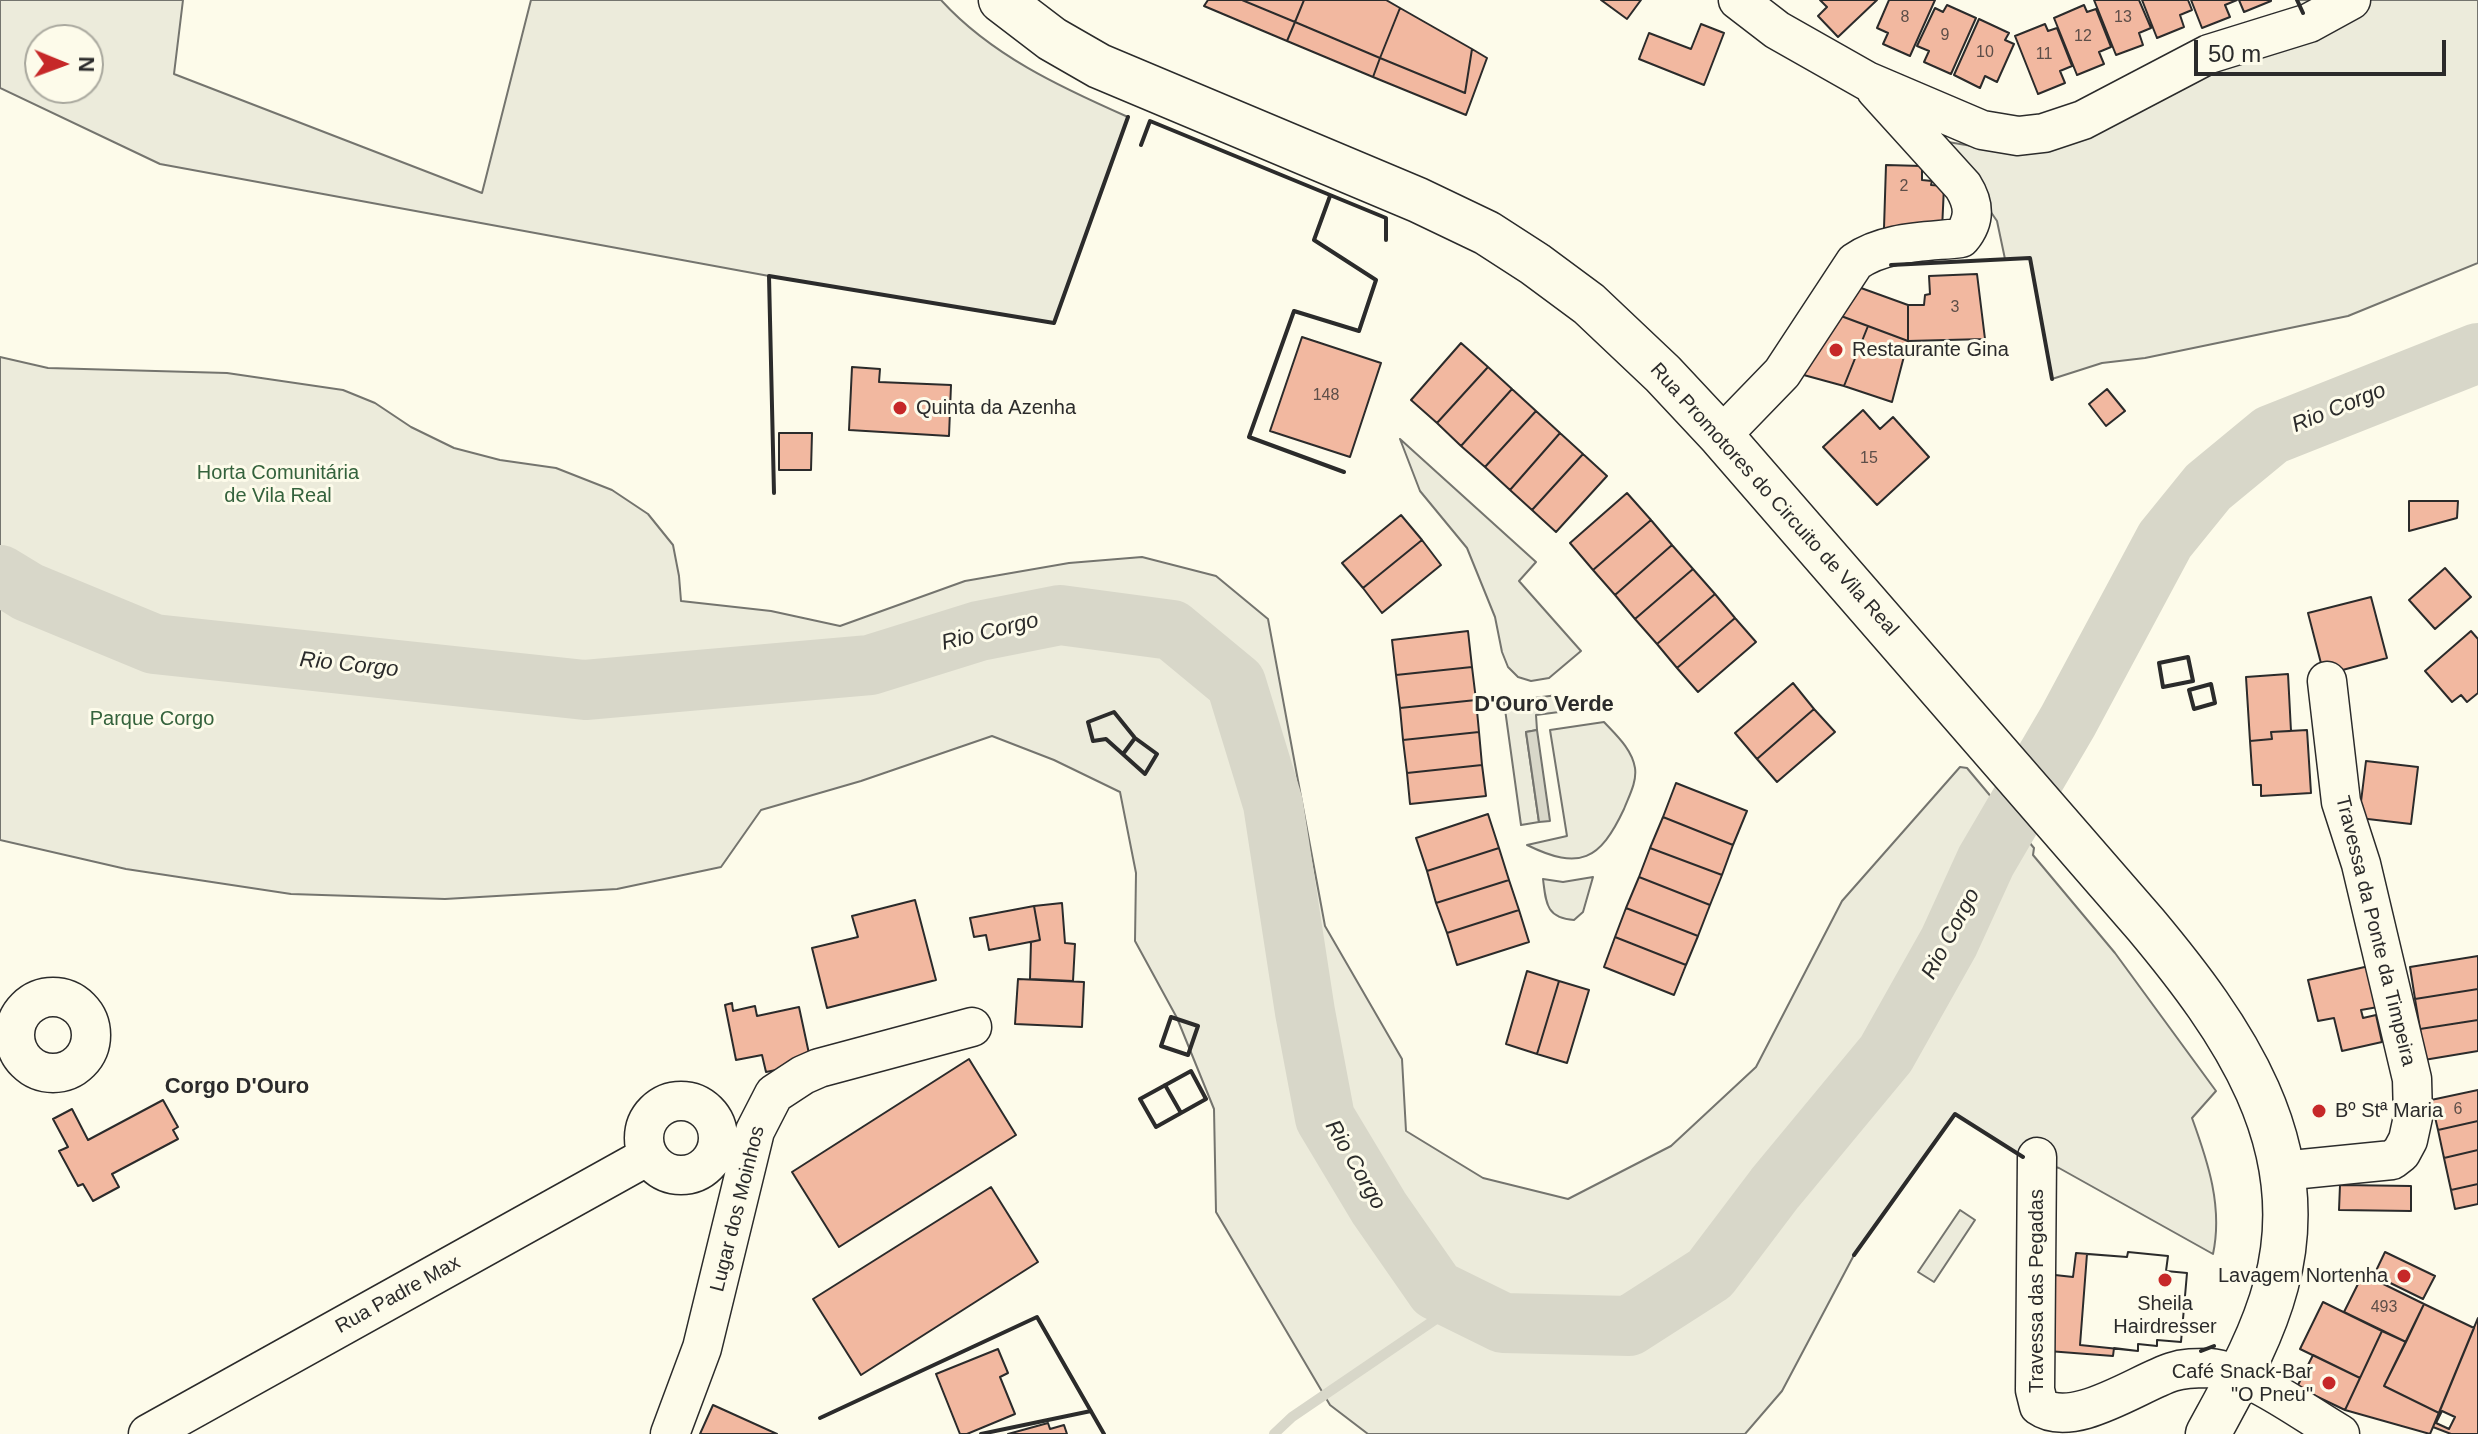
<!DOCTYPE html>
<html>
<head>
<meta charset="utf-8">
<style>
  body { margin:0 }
  #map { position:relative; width:2478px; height:1434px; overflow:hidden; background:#fdfbea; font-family:Helvetica,sans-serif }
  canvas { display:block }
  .north { position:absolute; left:24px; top:24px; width:80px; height:80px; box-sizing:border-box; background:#fdfbea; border:2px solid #a9a89e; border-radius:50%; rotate:91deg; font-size:22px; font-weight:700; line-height:32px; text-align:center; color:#2b2b2b }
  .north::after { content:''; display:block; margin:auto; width:28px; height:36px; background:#c62828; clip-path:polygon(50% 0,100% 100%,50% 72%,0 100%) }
  .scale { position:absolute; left:2194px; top:40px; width:252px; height:36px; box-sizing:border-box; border:4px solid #2b2b2b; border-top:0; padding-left:10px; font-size:24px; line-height:28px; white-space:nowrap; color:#2b2b2b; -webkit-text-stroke:6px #fdfbea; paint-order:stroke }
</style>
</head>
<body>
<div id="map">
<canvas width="2478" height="1434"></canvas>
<div class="north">N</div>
<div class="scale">50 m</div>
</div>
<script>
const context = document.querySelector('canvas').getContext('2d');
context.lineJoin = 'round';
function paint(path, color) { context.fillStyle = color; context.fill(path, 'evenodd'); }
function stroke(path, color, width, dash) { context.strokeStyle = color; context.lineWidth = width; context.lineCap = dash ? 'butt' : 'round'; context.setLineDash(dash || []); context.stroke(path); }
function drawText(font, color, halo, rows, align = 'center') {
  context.font = font + ' Helvetica,sans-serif'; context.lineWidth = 6; context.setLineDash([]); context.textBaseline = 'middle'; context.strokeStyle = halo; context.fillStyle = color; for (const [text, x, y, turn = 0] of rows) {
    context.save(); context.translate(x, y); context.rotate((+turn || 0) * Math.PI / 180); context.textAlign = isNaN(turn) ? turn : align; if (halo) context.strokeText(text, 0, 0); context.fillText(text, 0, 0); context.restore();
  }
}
const green = new Path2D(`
  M0,0H183L174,74L482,193L531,0H941C991,55 1060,87 1128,117L1054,323L769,276L160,164L0,88ZM40,40H88V88H40Z
  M2297,0H2478V263L2348,316L2145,358L2102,363L2052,379L2030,258L2005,259L1997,221L1942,141L1978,147L2134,104L2312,32Z
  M0,357L48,368L227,373L343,390L375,403L411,427L454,448L500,460L556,468L612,490L648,514L673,545L679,576L681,601L771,611L840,626L965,581L1069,563L1142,557L1216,576L1268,619L1325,926L1402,1059L1406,1131L1483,1178L1568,1199L1671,1146L1756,1067L1842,901L1960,767L1967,768L2034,848L2033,855L2115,953L2216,1091L2192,1118C2208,1162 2223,1207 2213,1254L2059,1168L2027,1159L1955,1114L1854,1255L1782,1391L1745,1434H1368L1330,1405L1216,1212L1214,1109L1177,1018L1135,941L1136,873L1120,792L1054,760L992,736L861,781L761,810L721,867L617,889L445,899L291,894L126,869L0,840Z
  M1400,439L1536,562L1519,581L1581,651L1549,678L1531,681L1518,677L1508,667L1502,652L1495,617L1467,548L1420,491Z
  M1557,695L1559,712L1536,715L1537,730L1526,732L1539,822L1521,825L1504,702Z
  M1604,722C1616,735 1632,749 1635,768C1637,782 1629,796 1624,809C1600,860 1580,871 1527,845L1567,836L1550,730Z
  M1593,877L1583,912L1574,920C1546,918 1546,903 1543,879L1563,882Z
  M1960,1210L1975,1220L1934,1282L1918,1272Z`);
paint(green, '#ecebdb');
stroke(green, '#74746e', 2);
const water = new Path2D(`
  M1537,730L1550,821L1539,822L1526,732Z`);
paint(water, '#d8d7c9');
stroke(water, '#74746e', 2);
stroke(new Path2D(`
  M1274,1434L1292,1417L1461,1302`), '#d8d7c9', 10);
stroke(new Path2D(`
  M0,575L28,592L154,644L585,690L870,665L979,631L1060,615L1172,630L1236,683L1273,804L1305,1012L1325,1118L1379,1208L1436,1290L1503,1323L1629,1326L1710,1274L1775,1188L1886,1054L1949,942L1986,861L2068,721L2165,540L2208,487L2271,435L2478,353`), '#d8d7c9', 60);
const building = new Path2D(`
  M1208,0H1242L1295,22L1287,41L1204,6Z
  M1242,0H1304L1295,22Z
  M1304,0H1386L1400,8L1380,58L1295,22Z
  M1601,0H1641L1627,19Z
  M1820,0H1877L1838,37L1818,16L1827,7Z
  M1889,0H1935L1910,56L1883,44L1888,33L1877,28Z
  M2094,0H2139L2151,28L2139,33L2143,45L2116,55Z
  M2142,0H2188L2192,10L2180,15L2184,27L2157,38Z
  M2191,0H2237L2225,5L2230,17L2202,28Z
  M2239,0H2271V1L2244,12Z
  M1947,5L1976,18L1951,74L1924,62L1929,51L1917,46L1935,8L1943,12Z
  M2084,5L2087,12L2096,9L2111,47L2099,52L2104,64L2077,75L2054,18Z
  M1400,8L1472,49L1465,93L1380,58Z
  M1979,19L2009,33L2005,40L2014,44L1997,82L1985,76L1980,88L1954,75Z
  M1295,22L1380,58L1373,77L1287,41Z
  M1701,24L1724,33L1704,85L1639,59L1649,33L1691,49Z
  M2045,24L2048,31L2057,28L2072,66L2060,71L2065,83L2038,94L2015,36Z
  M1472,49L1487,58L1466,115L1373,77L1380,58L1465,93Z
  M1886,165L1922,166V180L1932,181L1931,185L1944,186L1942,230L1884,228Z
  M1977,274L1985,339L1908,341V305H1924L1925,295L1930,294L1929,276Z
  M1850,284L1908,305V341L1833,313Z
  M1833,313L1868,326L1844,386L1800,374Z
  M1868,326L1908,341L1892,402L1844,386Z
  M1302,337L1381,363L1350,457L1270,431Z
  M1461,343L1488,367L1437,423L1411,400Z
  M852,367L880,369L879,382L951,385L949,436L849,430Z
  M1488,367L1512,389L1461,446L1437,423Z
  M1512,389L1536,411L1485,467L1461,446Z
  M2107,389L2125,411L2106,426L2089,404Z
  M1863,410L1880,429L1893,417L1929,457L1877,505L1823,447Z
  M1536,411L1560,433L1510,490L1485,467Z
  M779,433H812L811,470H779Z
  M1560,433L1583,454L1532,510L1510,490Z
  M1583,454L1607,476L1556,532L1532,510Z
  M1627,493L1651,520L1593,570L1570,543Z
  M2409,501H2458L2457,518L2409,531Z
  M1401,515L1422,540L1363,588L1342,563Z
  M1651,520L1672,545L1615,595L1593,570Z
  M1422,540L1441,565L1382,613L1363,588Z
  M1672,545L1693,569L1635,619L1615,595Z
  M2445,568L2471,597L2435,629L2409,600Z
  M1693,569L1715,594L1657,644L1635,619Z
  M1715,594L1735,618L1677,668L1657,644Z
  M2371,597L2387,658L2324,675L2308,613Z
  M1735,618L1756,642L1698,692L1677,668Z
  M1468,631L1472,667L1396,675L1392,640Z
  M2471,631L2478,639V693L2467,702L2461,695L2452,702L2425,671Z
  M1472,667L1476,700L1400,708L1396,675Z
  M2288,674L2291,731L2271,732L2272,739L2250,741L2246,677Z
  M1793,683L1814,709L1757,759L1735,733Z
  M1476,700L1479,732L1403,740L1400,708Z
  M1814,709L1835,732L1777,782L1757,759Z
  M2307,730L2311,793L2261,796V785H2253L2250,741L2272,739L2271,732Z
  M1479,732L1482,765L1407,773L1403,740Z
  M2366,761L2418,767L2411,824L2359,818Z
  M1482,765L1486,796L1410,804L1407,773Z
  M1676,783L1747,811L1733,845L1663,817Z
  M1488,814L1499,848L1427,871L1416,838Z
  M1663,817L1733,845L1722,875L1650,848Z
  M1499,848L1509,880L1436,903L1427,871Z
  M1650,848L1722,875L1710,905L1639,877Z
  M1639,877L1710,905L1698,936L1626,908Z
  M1509,880L1519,910L1447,933L1436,903Z
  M915,900L936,980L827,1008L812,948L858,937L852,916Z
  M1062,903L1065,943L1075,944L1073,981L1030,979L1031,942L1040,940L1034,906Z
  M1034,906L1040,940L989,950L986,935L974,937L970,918Z
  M1626,908L1698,936L1686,965L1615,937Z
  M1519,910L1529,942L1457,965L1447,933Z
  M1615,937L1686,965L1674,995L1604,967Z
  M2478,956V989L2415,999L2410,967Z
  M2369,966L2378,1007L2361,1010L2363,1018L2376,1015L2382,1042L2342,1051L2334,1018L2318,1021L2308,980Z
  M1527,971L1559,981L1537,1054L1506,1044Z
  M1018,979L1084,982L1082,1027L1015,1024Z
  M1559,981L1589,990L1567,1063L1537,1054Z
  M2478,989V1020L2420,1029L2415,999Z
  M732,1003L733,1011L755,1006L757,1016L799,1007L811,1063L766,1072L762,1055L736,1060L725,1005Z
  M2478,1020V1051L2424,1060L2420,1029Z
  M969,1059L1016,1135L839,1247L792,1172Z
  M2478,1090V1121L2438,1130L2431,1100Z
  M163,1100L178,1127L173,1130L178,1139L112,1174L119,1187L93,1201L83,1184L78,1186L59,1151L68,1147L53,1119L72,1109L88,1140Z
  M2478,1121V1150L2444,1158L2438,1130Z
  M2478,1150V1184L2451,1190L2444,1158Z
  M2478,1184V1204L2455,1209L2451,1190Z
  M2340,1185L2411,1186V1211L2339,1210Z
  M991,1187L1038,1262L861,1375L813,1299Z
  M2128,1252L2168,1256L2166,1271L2187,1273L2181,1342L2157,1340V1346L2138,1344V1351L2114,1348L2113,1356L2048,1351L2055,1275L2073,1277L2076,1253L2127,1257Z
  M2128,1252L2168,1256L2166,1271L2187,1273L2181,1342L2157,1340V1346L2138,1344V1351L2080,1345L2087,1254L2127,1257Z
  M2385,1252L2435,1276L2423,1299L2374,1275Z
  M2363,1274L2424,1304L2406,1342L2344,1312Z
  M2323,1302L2382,1331L2360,1378L2300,1349Z
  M2424,1304L2474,1328L2439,1413L2384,1386Z
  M2478,1318V1434H2451L2433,1427Z
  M2382,1331L2406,1342L2384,1386L2439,1413L2430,1434L2345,1410Z
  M998,1349L1008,1373L1000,1377L1015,1414L967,1434H960L936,1374Z
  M2313,1355L2360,1378L2345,1410L2297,1387Z
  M713,1405L777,1434H700Z
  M2442,1411L2455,1417L2449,1429L2436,1423Z
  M1048,1423L1050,1429L1064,1425L1067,1434H1008Z`);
paint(building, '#f2b8a0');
stroke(building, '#2b2b2b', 2);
const minor = new Path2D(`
  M1738,0L1777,30L1867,81L1982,130L2018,136L2044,133L2083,120L2209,54L2309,23L2351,0
  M1721,436L1782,373L1855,262C1885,241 1925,242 1961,238C1975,221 1975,205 1963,186L1876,90
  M15 1035a38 38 0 1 1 76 0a38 38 0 1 1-76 0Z
  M644 1138a37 37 0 1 1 74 0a37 37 0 1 1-74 0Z
  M2037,1157L2035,1390L2039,1406C2073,1430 2138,1383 2172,1372C2184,1368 2196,1368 2209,1368C2251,1372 2302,1412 2340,1434
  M2282,1171L2392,1160L2401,1153L2408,1140L2413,1117L2412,1079L2361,864L2341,802L2327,681
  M148,1434L648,1156
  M670,1434L702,1348L755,1131L774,1094L803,1075L819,1068L972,1027`);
const major = new Path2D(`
  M1001,0L1052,39L1099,66L1418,200L1487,233L1535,264L1589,304L1663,374L1721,436L2146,925C2232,1028 2314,1144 2276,1285C2262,1338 2234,1386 2208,1434`);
stroke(minor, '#2b2b2b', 41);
stroke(major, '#2b2b2b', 47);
stroke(minor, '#fdfbea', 38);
stroke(major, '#fdfbea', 44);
stroke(new Path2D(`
  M2297,0L2303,13
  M1141,145L1150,121L1386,218V240
  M1330,196L1314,240L1376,280L1359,331L1294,311L1249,437L1344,472
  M1891,265L2030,258L2052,379
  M774,493L769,276L1054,323L1128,117
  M2188,657L2193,681L2163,687L2159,663Z
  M2211,684L2215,703L2194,709L2189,690Z
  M1114,712L1135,738L1157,754L1145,774L1106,739L1093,741L1088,722Z
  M1123,754L1135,738
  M1171,1017L1198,1026L1188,1055L1161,1046Z
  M1191,1071L1206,1099L1156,1127L1140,1099Z
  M1165,1085L1181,1113
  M1854,1255L1955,1114L2023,1157
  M2201,1351L2214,1346
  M820,1418L1037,1317L1104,1434
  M981,1434L1091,1411`), '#2b2b2b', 4);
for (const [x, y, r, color] of [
  [1836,350,8,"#c62828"],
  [900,408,8,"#c62828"],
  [2319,1111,8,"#c62828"],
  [2404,1276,8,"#c62828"],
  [2165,1280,8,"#c62828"],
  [2329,1383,8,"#c62828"]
]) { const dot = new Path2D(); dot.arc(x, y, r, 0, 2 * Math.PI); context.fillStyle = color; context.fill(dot); stroke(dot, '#fdfbea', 3); }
drawText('16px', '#5d4e48', null, [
  ["8",1905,18],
  ["13",2123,18],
  ["9",1945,36],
  ["12",2083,37],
  ["10",1985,53],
  ["11",2044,55],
  ["2",1904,187],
  ["3",1955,308],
  ["148",1326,396],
  ["15",1869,459],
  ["6",2458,1110],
  ["493",2384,1308]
]);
drawText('20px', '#2b2b2b', '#fdfbea', [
  ["Restaurante Gina",1852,350],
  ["Quinta da Azenha",916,408],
  ["Bº Stª Maria",2335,1111],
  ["Lavagem Nortenha",2388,1276,"right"],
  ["Sheila",2165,1304,"center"],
  ["Hairdresser",2165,1327,"center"],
  ["Café Snack-Bar",2313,1372,"right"],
  ["\"O Pneu\"",2313,1395,"right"]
], 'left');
drawText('20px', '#34623c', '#fdfbea', [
  ["Horta Comunitária",278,473],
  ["de Vila Real",278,496],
  ["Parque Corgo",152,719]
]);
drawText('20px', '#2b2b2b', '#fdfbea', [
  ["Rua Promotores do Circuito de Vila Real",1774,500,48],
  ["Travessa da Ponte da Timpeira",2375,931,76],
  ["Lugar dos Moinhos",738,1209,-76],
  ["Travessa das Pegadas",2037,1291,-90],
  ["Rua Padre Max",398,1295,-29]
]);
drawText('italic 22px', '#2b2b2b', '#fdfbea', [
  ["Rio Corgo",2339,408,-22],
  ["Rio Corgo",990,632,-14],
  ["Rio Corgo",349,665,6],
  ["Rio Corgo",1951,934,-62],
  ["Rio Corgo",1355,1165,60]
]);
drawText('bold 22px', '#2b2b2b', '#fdfbea', [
  ["D'Ouro Verde",1544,705],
  ["Corgo D'Ouro",237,1087]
]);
</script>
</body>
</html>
